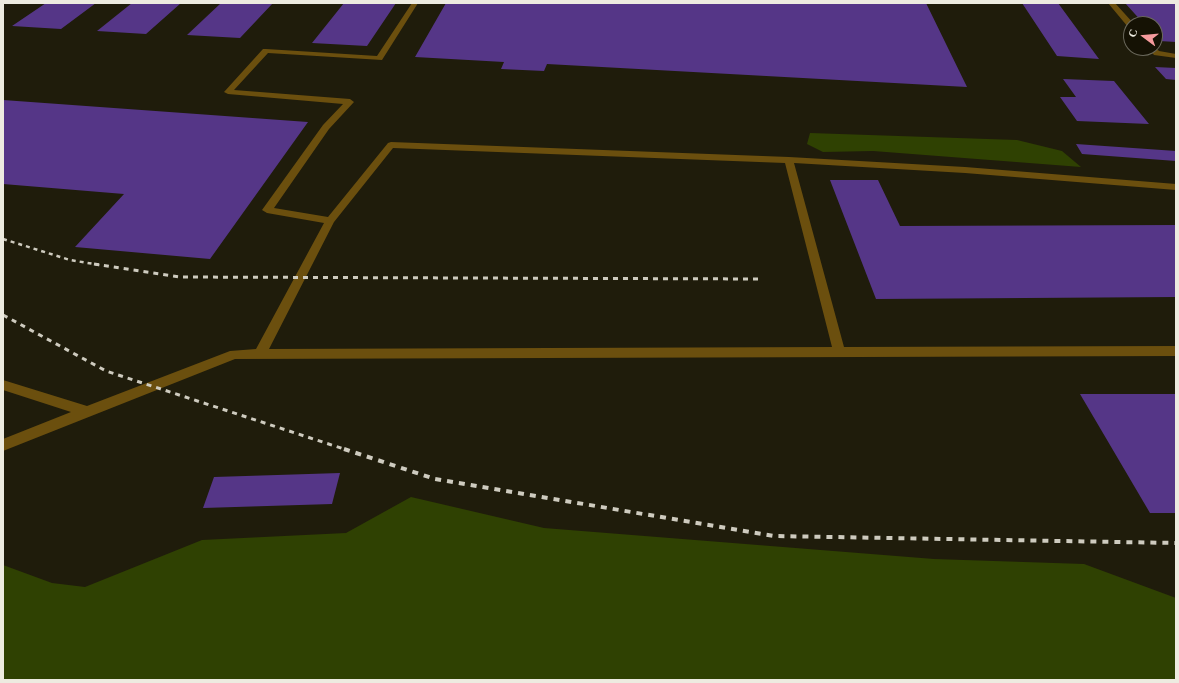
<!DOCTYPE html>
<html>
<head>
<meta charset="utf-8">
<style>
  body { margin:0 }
  #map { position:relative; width:1179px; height:683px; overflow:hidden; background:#1f1c0b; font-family:"Times New Roman",serif }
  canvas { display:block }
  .frame { position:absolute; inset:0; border:4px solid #edebe0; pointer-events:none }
  .north { position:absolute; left:1123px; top:16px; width:40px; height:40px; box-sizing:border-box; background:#151204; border:1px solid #6b695c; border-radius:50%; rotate:286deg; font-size:11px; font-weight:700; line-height:16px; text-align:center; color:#edebe0 }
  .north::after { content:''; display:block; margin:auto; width:14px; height:18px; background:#f59b9d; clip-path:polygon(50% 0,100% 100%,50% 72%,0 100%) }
</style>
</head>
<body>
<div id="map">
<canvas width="1179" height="683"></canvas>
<div class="frame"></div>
<div class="north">С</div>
</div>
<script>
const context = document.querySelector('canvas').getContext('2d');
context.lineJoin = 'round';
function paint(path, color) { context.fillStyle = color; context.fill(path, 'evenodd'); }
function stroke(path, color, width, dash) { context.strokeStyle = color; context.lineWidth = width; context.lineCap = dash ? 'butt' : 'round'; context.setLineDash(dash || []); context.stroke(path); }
paint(new Path2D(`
  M810,133L1017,140L1062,151L1081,167L873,151L823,152L807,144Z
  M411,497L544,528L934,559L1084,564L1176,598V680H3V565L52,583L85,587L202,540L346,533Z`), '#2f4102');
paint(new Path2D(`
  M46,3H96L61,29L12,26Z
  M132,3H181L146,34L97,31Z
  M221,3H273L240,38L187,35Z
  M344,3H396L367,46L312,43Z
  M446,3H926L967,87L547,64L544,71L501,69L504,62L415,57Z
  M1022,3H1058L1099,59L1057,56Z
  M1125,3H1176V42L1159,41L1155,37V24H1144Z
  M1155,67L1176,68V80L1166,79Z
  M1063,79L1114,81L1149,124L1077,121L1060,97H1076Z
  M3,100L308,122L210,259L75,247L124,194L3,184Z
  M1076,144L1176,151V161L1082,154Z
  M830,180H878L900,226L1176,225V297L876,299Z
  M1080,394H1176V513H1150Z
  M340,473L332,504L203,508L214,477Z`), '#553687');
paint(new Path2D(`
  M412,3H418L382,60L268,53L234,90L350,99L354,102L329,129L274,208L328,217L388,143L391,142L789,157L965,167L1176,184V190L965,173L794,163L844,347L1176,346V356L235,359L3,451V439L71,412L3,390V380L87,406L230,351L256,349L324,223L267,213L262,210L323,125L343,104L228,94L224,92L263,49H266L377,56ZM393,148L785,163L832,347L269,349L334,222Z
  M1108,3H1115L1134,24H1131V27H1128Z
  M1155,47L1159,51L1176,54V58L1154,55L1148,48Z`), '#6b4f0e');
stroke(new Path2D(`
  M3,239L70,260L100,265`), '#cecbbf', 2.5, [4, 4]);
stroke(new Path2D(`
  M94,264L179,277L761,279
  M3,315L106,371L347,450`), '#cecbbf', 3, [5, 5]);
stroke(new Path2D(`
  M344,449L435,479L774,536L1176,543`), '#cecbbf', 4, [6, 6]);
</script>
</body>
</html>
